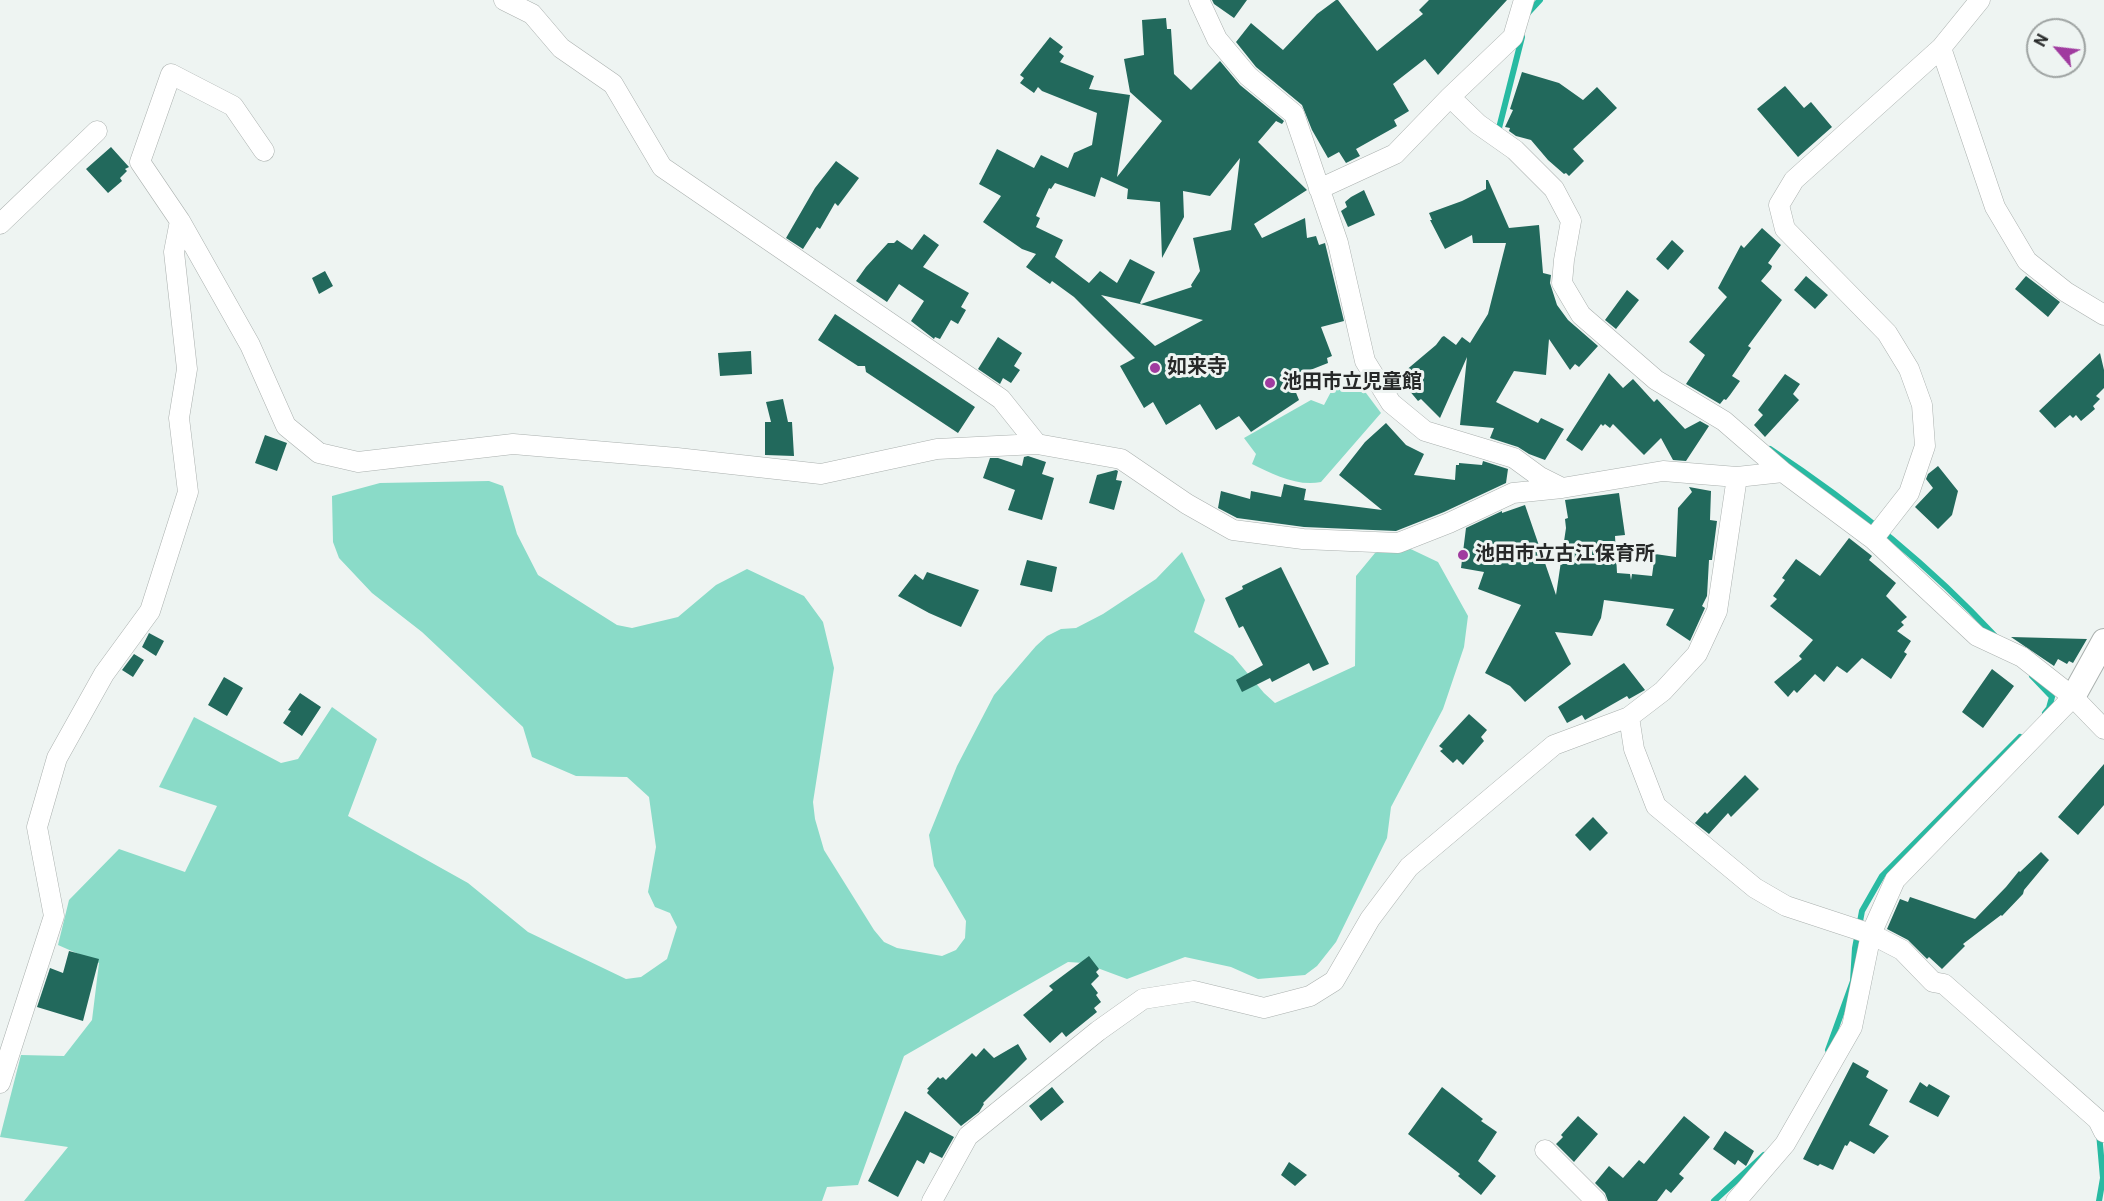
<!DOCTYPE html>
<html>
<head>
<meta charset="utf-8">
<style>
  body { margin:0 }
  #map { position:relative; width:2104px; height:1201px; overflow:hidden; background:#eef4f2; font-family:Roboto,sans-serif }
  canvas { display:block }
  .north { position:absolute; left:2026px; top:18px; width:60px; height:60px; box-sizing:border-box; background:#eef4f2; border:2px solid #9ea3a2; border-radius:50%; rotate:298deg; font-size:16px; font-weight:700; line-height:24px; text-align:center; color:#272929 }
  .north::after { content:''; display:block; margin:auto; width:21px; height:27px; background:#a03b9f; clip-path:polygon(50% 0,100% 100%,50% 72%,0 100%) }
</style>
</head>
<body>
<div id="map">
<canvas width="2104" height="1201"></canvas>
<div class="north">N</div>
</div>
<script>
const context = document.querySelector('canvas').getContext('2d');
context.lineJoin = 'round';
function paint(path, color) { context.fillStyle = color; context.fill(path, 'evenodd'); }
function stroke(path, color, width, dash) { context.strokeStyle = color; context.lineWidth = width; context.lineCap = dash ? 'butt' : 'round'; context.setLineDash(dash || []); context.stroke(path); }
function drawText(font, color, halo, rows, align = 'center') {
  context.font = font + ' Roboto,"Noto Sans JP",sans-serif'; context.lineWidth = 6; context.setLineDash([]); context.textBaseline = 'middle'; context.strokeStyle = halo; context.fillStyle = color; for (const [text, x, y, turn = 0] of rows) {
    context.save(); context.translate(x, y); context.rotate((+turn || 0) * Math.PI / 180); context.textAlign = isNaN(turn) ? turn : align; if (halo) context.strokeText(text, 0, 0); context.fillText(text, 0, 0); context.restore();
  }
}
paint(new Path2D(`
  M1354,380L1357,381L1381,413L1321,482C1298,487 1272,474 1252,464L1256,454L1244,438L1311,400L1324,405L1333,388Z
  M489,481L503,486L517,534L538,575L617,625L632,628L678,617L716,585L747,569L804,596L823,622L834,668L813,802L815,819L824,850L874,930L884,942L897,948L942,956L956,950L965,938L966,921L934,866L929,835L957,766L994,695L1036,646L1047,636L1061,629L1076,628L1103,614L1156,579L1182,552L1205,600L1194,632L1233,656L1264,693L1275,703L1355,666L1356,576L1375,553L1398,543L1438,562L1468,616L1464,647L1443,709L1391,807L1387,838L1336,942L1317,966L1305,975L1258,979L1231,967L1185,957L1127,979L1084,963L1068,962L904,1056L858,1185L827,1187L822,1201H24L68,1147L0,1137L21,1055L64,1056L92,1020L99,963L58,945L69,900L119,849L185,872L217,806L159,787L194,717L281,763L298,759L332,707L377,739L348,816L468,883L528,932L626,979L641,977L667,959L677,927L670,913L655,907L648,892L656,847L649,797L627,777L576,776L532,757L523,727L422,632L372,593L339,558L333,542L332,496L380,483Z`), '#8adbc8');
stroke(new Path2D(`
  M1528,13L1540,0
  M1498,132L1522,37
  M1770,449C1852,503 1928,564 1995,636
  M2032,676L2052,697L2049,708L2045,713
  M1865,948H1855L1862,911L1882,876L2020,737
  M1828,1050L1853,981L1855,948
  M1714,1201L1764,1155
  M2099,1201L2103,1178L2099,1133`), '#28baa2', 6);
paint(new Path2D(`
  M1212,0H1247L1234,18L1214,4Z
  M1336,0H1338L1377,51L1423,14L1419,10L1429,0H1507L1438,75L1425,59L1393,84L1409,111L1394,120L1397,126L1356,149L1360,156L1346,163L1339,152L1328,158L1312,130L1302,105L1256,67L1236,42L1251,23L1283,50L1317,14Z
  M1166,18L1167,29H1171L1174,74L1191,90L1220,61L1240,85L1284,121L1282,124L1276,121L1258,142L1307,190L1254,224L1262,238L1305,218L1307,238L1316,236L1319,245L1325,243L1344,321L1321,327L1332,356L1327,358L1328,363L1290,378L1299,400L1251,432L1239,416L1216,430L1200,404L1166,425L1153,402L1144,408L1120,366L1135,358L1074,297L1052,281L1050,284L1026,267L1036,254L1022,249L983,222L1001,196L979,184L997,149L1034,168L1041,155L1068,168L1074,153L1092,145L1097,113L1042,91L1038,87L1034,93L1020,83L1024,78L1020,75L1050,37L1063,47L1059,52L1064,56L1060,62L1094,76L1089,89L1130,95L1117,177L1162,121L1130,92L1124,59L1144,55L1142,20ZM1240,158L1231,230L1193,238L1200,271L1191,285L1192,287L1141,304L1140,303L1155,272L1130,259L1117,283L1100,271L1089,283L1055,257L1063,240L1036,227L1040,218L1036,216L1049,188L1051,189L1055,183L1095,197L1101,177L1128,189L1127,199L1160,202L1162,258L1184,217L1183,191L1210,196ZM1101,295L1140,304L1203,320L1155,346Z
  M1522,72L1559,83L1583,100L1597,87L1617,108L1573,149L1584,161L1569,176L1566,173L1564,174L1548,160L1531,140L1516,136L1509,131L1510,128L1505,127L1513,110L1510,109Z
  M1785,86L1804,108L1811,102L1832,127L1798,157L1757,109Z
  M111,147L129,167L125,169L127,171L120,178L122,181L108,193L86,169Z
  M836,161L859,178L838,206L835,203L820,229L817,227L803,249L786,238L815,188Z
  M1486,180H1488L1509,228L1539,225L1543,273L1551,275L1550,283L1557,305L1568,320L1598,346L1579,367L1575,364L1570,370L1549,339L1546,375L1514,371L1496,402L1538,423L1541,418L1564,429L1545,460L1529,454L1518,447L1490,438L1494,428L1460,425L1467,357L1440,418L1421,399L1418,401L1398,377L1436,345L1442,337L1444,336L1456,345L1462,337L1470,343L1488,314L1506,243H1473L1472,235L1445,249L1430,220H1432L1429,213L1462,201L1486,189Z
  M1364,190L1375,215L1348,227L1341,211L1347,207L1345,202L1351,197Z
  M1762,228L1781,245L1768,263L1772,266L1771,269L1761,281L1782,300L1748,346L1751,348L1732,376L1740,381L1730,395L1726,400L1724,399L1720,404L1686,384L1705,355L1689,342L1727,297L1718,288L1741,245L1744,248Z
  M924,234L939,245L923,267L969,293L961,307L966,310L958,324L951,320L940,339L935,337L934,339L911,321L924,301L899,284L887,302L856,281L866,267L888,243H894L897,240L912,250Z
  M1672,240L1684,251L1668,270L1656,259Z
  M325,271L333,286L319,294L312,278Z
  M1806,276L1828,295L1815,309L1794,290Z
  M2026,276L2060,302L2048,317L2015,289Z
  M1627,290L1639,300L1616,329L1605,320Z
  M835,314L975,407L958,433L866,372L865,366H858L818,340Z
  M998,337L1022,353L1014,366L1020,370L1011,383L1003,378L1000,384L978,369Z
  M751,351L752,374L720,376L718,353Z
  M2100,353L2104,370V388L2096,396L2100,399L2093,406L2095,409L2081,421L2076,415L2073,418L2070,415L2055,428L2039,411Z
  M1609,373L1623,388L1633,379L1654,402L1657,399L1685,429L1700,421L1709,426L1686,461L1673,460L1661,438L1644,455L1613,424L1610,428L1605,424L1603,426L1601,424L1582,451L1566,440Z
  M1785,374L1800,384L1793,394L1799,400L1765,437L1754,425L1763,415L1758,410Z
  M783,399L788,422H792L794,456L765,455V422H771L766,402Z
  M1386,423L1406,445L1424,454L1414,475L1455,480L1456,465H1459V463L1482,465L1483,461L1508,469L1506,483L1444,512L1396,531L1304,527L1237,518L1218,508L1221,491L1250,499L1251,491L1281,497L1284,484L1306,489L1304,500L1382,510L1339,475L1365,442Z
  M265,435L287,443L277,471L255,463Z
  M1028,456L1046,462L1042,474L1054,478L1042,520L1008,510L1015,490L983,478L990,458H998L1022,466L1024,457Z
  M1938,466L1958,491L1952,515L1938,529L1915,507L1933,488L1926,479L1928,474Z
  M1116,470L1118,471L1116,480L1122,481L1114,510L1089,503L1097,475Z
  M1689,487L1711,491L1710,520L1717,521L1712,560H1709L1707,596L1702,606L1705,608L1690,641L1666,625L1674,609L1604,600L1601,618L1592,636L1555,632L1571,664L1525,702L1510,686L1485,673L1521,605L1478,589L1484,572L1461,568L1466,528L1502,511V513L1525,505L1556,595L1566,528L1565,519L1568,518L1565,500L1619,493L1625,535L1615,536L1617,573L1630,574L1631,580L1632,574L1652,576L1655,554L1676,557L1678,508L1692,492Z
  M1849,538L1872,556L1869,560L1896,583L1886,596L1907,617L1901,622L1904,625L1897,631L1911,641L1904,652L1907,654L1891,679L1862,658L1847,673L1837,666L1824,682L1815,674L1797,693L1794,690L1788,697L1774,682L1802,659L1799,656L1813,640L1770,606L1777,599L1773,596L1785,580L1782,578L1796,559L1820,576Z
  M1027,560L1057,567L1052,592L1020,585Z
  M1281,567L1329,664L1313,671L1309,663L1272,682L1270,678L1242,692L1236,680L1263,665L1243,626L1239,628L1225,598L1243,589L1242,586Z
  M927,572L979,590L961,627L929,613L898,596L915,574L923,580Z
  M149,633L164,641L156,656L142,647Z
  M2011,637L2087,639L2073,663L2069,661L2067,664L2058,659L2054,666Z
  M134,654L144,660L133,677L122,670Z
  M1624,663L1645,690L1629,699L1627,696L1585,720L1582,715L1567,723L1558,707Z
  M1992,669L2014,686L1983,728L1962,712Z
  M224,677L243,688L227,716L208,705Z
  M300,693L321,707L302,736L283,723L291,711L288,710Z
  M1469,714L1487,730L1481,737L1484,741L1463,765L1457,759L1453,763L1440,751L1443,749L1439,746Z
  M2104,764V805L2078,835L2058,817Z
  M1745,775L1759,789L1731,817L1728,813L1709,834L1695,823L1705,812L1707,814Z
  M1593,817L1608,833L1590,851L1575,835Z
  M2041,852L2049,860L2024,890L2023,894L2002,916L2001,915L1963,944L1965,946L1942,969L1929,957L1927,959L1908,940L1887,929L1900,899L1908,902L1910,897L1975,919L2006,887L2019,871L2020,872Z
  M69,951L99,959L83,1021L37,1007L50,968L63,973Z
  M1089,956L1099,969L1096,972L1099,976L1091,984L1098,993L1096,995L1101,1002L1094,1008L1097,1012L1066,1037L1062,1032L1050,1043L1023,1015L1053,990L1049,986Z
  M1018,1044L1027,1059L983,1103L984,1104L979,1112L961,1126L927,1093L929,1090L927,1089L938,1077L940,1079L943,1077L946,1080L972,1053L976,1057L984,1048L994,1058Z
  M1853,1062L1869,1071L1866,1077L1888,1090L1869,1125L1889,1136L1874,1154L1850,1141L1847,1146L1845,1145L1833,1170L1820,1164L1818,1166L1803,1159Z
  M1920,1082L1927,1087L1929,1084L1950,1096L1938,1117L1909,1102Z
  M1052,1087L1064,1102L1041,1121L1029,1106Z
  M1442,1087L1483,1119L1481,1121L1497,1132L1478,1161L1496,1176L1481,1195L1458,1176L1460,1174L1408,1134Z
  M905,1111L954,1137L942,1158L930,1152L924,1164L917,1160L898,1197L868,1181Z
  M1578,1116L1598,1134L1574,1162L1556,1144L1563,1137L1561,1135Z
  M1684,1116L1710,1137L1679,1174L1684,1178L1671,1193L1666,1189L1657,1201H1608L1605,1193L1595,1183L1609,1166L1623,1178L1639,1160L1644,1164Z
  M1725,1131L1754,1151L1746,1166L1738,1160L1735,1165L1713,1149Z
  M1289,1162L1307,1175L1295,1186L1281,1175Z`), '#22695c');
const minor = new Path2D(`
  M504,0L532,14L561,48L613,84L662,167L1001,399L1037,444
  M1199,0L1217,39L1248,76L1294,114L1338,243L1365,361L1391,403L1425,431L1514,458L1540,477L1562,488L1663,471L1737,477L1783,472
  M1941,48L1995,207L2027,261L2066,292L2104,315
  M1450,97L1478,124L1515,150L1554,189L1571,221L1564,260L1562,283L1581,315L1656,380L1724,421L1783,472L1873,539L1977,636L2022,657L2073,697L2104,729
  M1319,189L1395,154L1450,97L1513,37L1524,0
  M180,221L250,345L286,426L319,453L358,462L513,444L677,458L821,474L937,449L1037,444L1121,459L1187,504L1233,530L1303,539L1398,543L1449,523L1513,493L1562,488
  M0,224L97,131
  M1873,539L1909,493L1925,446L1922,405L1909,369L1887,333L1785,229L1779,205L1794,180L1941,48L1980,0
  M1629,717L1634,749L1656,806L1755,888L1786,906L1871,934L1902,950L1933,982L1944,984L2098,1120L2104,1132
  M0,1083L54,916L37,827L57,758L104,674L150,611L188,492L179,418L187,369L174,252L180,221L140,162L171,74L233,106L264,151
  M1545,1150L1596,1201
  M932,1201L968,1136L1098,1031L1143,999L1194,991L1264,1008L1310,996L1334,981L1370,919L1409,867L1554,745L1629,717L1663,691L1697,654L1717,611L1737,477
  M1736,1201L1785,1144L1852,1027L1871,934L1895,880L2073,697`);
const tertiary = new Path2D(`
  M2073,697L2104,641`);
stroke(minor, '#aab0ae', 21);
stroke(tertiary, '#aab0ae', 26);
stroke(minor, '#fff', 20);
stroke(tertiary, '#fff', 24);
for (const [x, y, r, color] of [
  [1155,368,6,"#a03b9f"],
  [1270,383,6,"#a03b9f"],
  [1463,555,6,"#a03b9f"]
]) { const dot = new Path2D(); dot.arc(x, y, r, 0, 2 * Math.PI); context.fillStyle = color; context.fill(dot); stroke(dot, '#eef4f2', 2); }
drawText('bold 20px', '#272929', '#eef4f2', [
  ["如来寺",1167,368],
  ["池田市立児童館",1282,383],
  ["池田市立古江保育所",1475,555]
], 'left');
</script>
</body>
</html>
